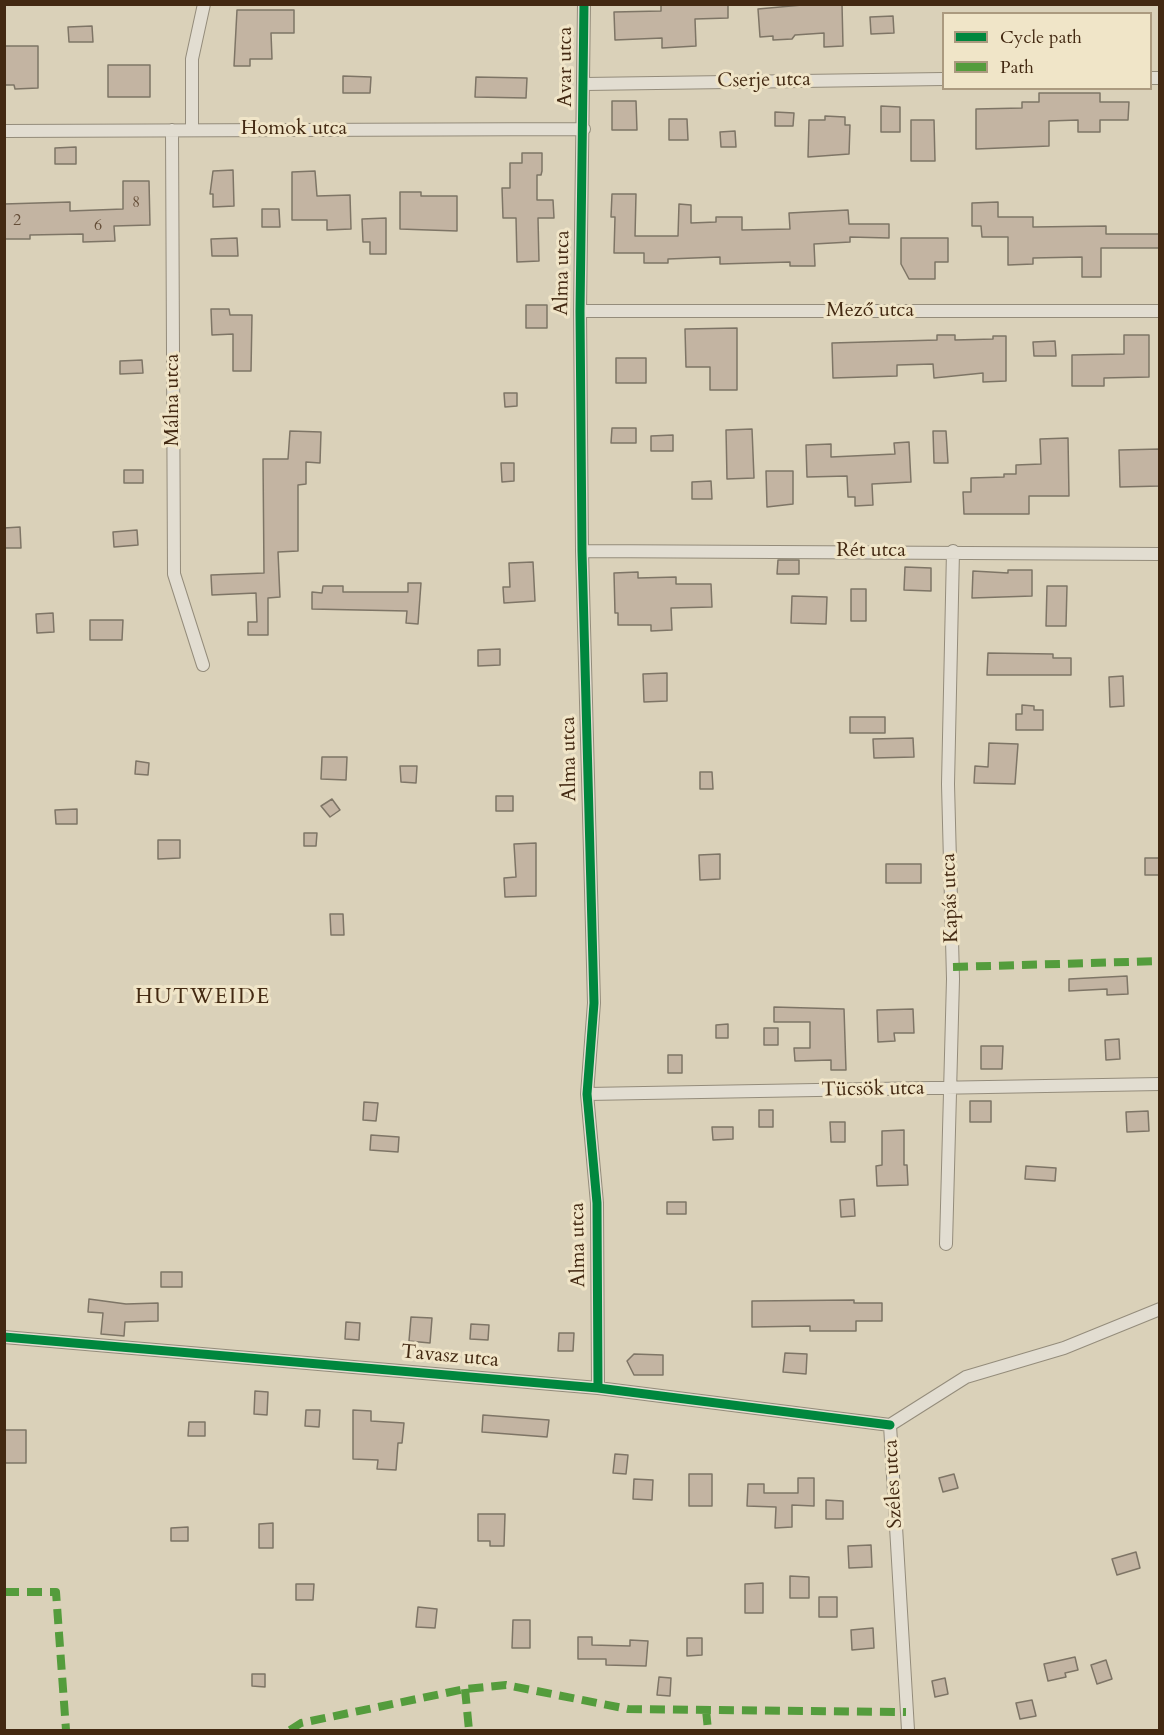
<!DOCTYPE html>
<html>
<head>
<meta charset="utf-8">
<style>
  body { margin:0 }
  #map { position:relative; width:1164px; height:1735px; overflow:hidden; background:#dad1b9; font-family:Cardo,serif }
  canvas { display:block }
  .frame { position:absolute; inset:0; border:6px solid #432912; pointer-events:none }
  .legend { position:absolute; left:942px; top:12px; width:210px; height:78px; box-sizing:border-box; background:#f0e5c8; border:2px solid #ab9a7f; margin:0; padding:8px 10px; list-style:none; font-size:18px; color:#432912 }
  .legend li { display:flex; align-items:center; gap:12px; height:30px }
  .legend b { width:30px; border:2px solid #ab9a7f }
</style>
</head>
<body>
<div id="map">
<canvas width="1164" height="1735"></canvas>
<div class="frame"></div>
<ul class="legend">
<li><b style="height:8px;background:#00873e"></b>Cycle path</li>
<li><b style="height:8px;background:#549c3c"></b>Path</li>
</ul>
</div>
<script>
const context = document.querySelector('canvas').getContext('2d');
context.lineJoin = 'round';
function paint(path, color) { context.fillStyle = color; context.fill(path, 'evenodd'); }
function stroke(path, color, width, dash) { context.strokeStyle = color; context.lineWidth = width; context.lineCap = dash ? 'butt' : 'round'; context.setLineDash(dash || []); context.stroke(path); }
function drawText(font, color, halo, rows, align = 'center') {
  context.font = font + ' Cardo,serif'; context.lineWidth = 6; context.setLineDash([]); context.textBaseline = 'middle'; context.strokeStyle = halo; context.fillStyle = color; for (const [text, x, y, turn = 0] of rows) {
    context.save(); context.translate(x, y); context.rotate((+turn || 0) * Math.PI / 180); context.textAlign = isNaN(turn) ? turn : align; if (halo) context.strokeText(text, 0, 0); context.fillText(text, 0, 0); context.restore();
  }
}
const building = new Path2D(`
  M661,4H728V18L695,19L696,46L662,48V38L615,40L614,12L661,11Z
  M813,4H842L843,46L824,47V33L795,35L792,39L773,40V36L760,37L758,9Z
  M237,10H294V33H271L272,59H250V66H234Z
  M893,16L894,33L871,34L870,17Z
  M92,26L93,42H69L68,27Z
  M4,46H38V88L15,89L14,85H4Z
  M108,65H150V97H108Z
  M343,76L371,77L370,93H343Z
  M476,77L527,78L526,98L475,97Z
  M1039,93H1100V102H1129L1128,120H1100V132H1078V120L1049,121V146L976,149V109L1022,108V102H1039Z
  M612,101H636L637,130H612Z
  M881,106L900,107V132H881Z
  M775,112L794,113L793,126H775Z
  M825,116L845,117V125H850L849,154L808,157L809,120H825Z
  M669,119H687L688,140H669Z
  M911,120H934L935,161H911Z
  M735,131L736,147H721L720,132Z
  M76,147V164H55V148Z
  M522,153H542V171L541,175H537V200H553L554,218H538L539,261L517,262L516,218H503L502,188H510V163H522Z
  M233,170L234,206L213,207V194H210L213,171Z
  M315,171L317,196L350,195L351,229L327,230V220H292V172Z
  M123,181H149L150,225L114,226L115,241L83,242V234L30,235V239H4V204L70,202V211L123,209Z
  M400,192H421V196H457V231L400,229Z
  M612,194H636L635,236H678L679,204L691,205V223L716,222V217H742V230L790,229L789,213L848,210L849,224H889V238L850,237V242L814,244L815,266H790V262L720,264V257L668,259V263H644V253H614L615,217H611Z
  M998,202V217H1033V227L1106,226V234H1160V248H1101V277H1082V257L1033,258V264L1008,265V237H982L981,226H972V203Z
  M262,209H279L280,227H262Z
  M386,218V254H370V242H363L362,219Z
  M237,238L238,256H212L211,239Z
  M901,238H948V262H935V279H909L901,264Z
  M526,305H547V328H526Z
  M211,309H229L230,315H252L251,371H233V334L212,335Z
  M737,328V390H710V367H686L685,329Z
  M937,335H955V340L993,339V336H1006V381L983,382V373L934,378L933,364L897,365V376L833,378L832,343L937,340Z
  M1124,335H1149V377L1104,378V386H1072V355L1124,354Z
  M1055,341L1056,356H1034L1033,342Z
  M616,358H646V383H616Z
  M142,360L143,373L120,374V361Z
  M504,393H517V406L505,407Z
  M612,428H636V443H611Z
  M752,429L754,478L727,479L726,430Z
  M290,431L321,432L320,463L306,462V484L298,485V551L278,552L280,597L268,598V635H248V622H257L256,593L212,595L211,575L264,573L263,459H288Z
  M933,431H946L948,463H934Z
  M673,435V451H651V436Z
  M1068,438L1069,496H1029V514H964L963,492H971V478L1004,477V474H1016V465L1041,464L1040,439Z
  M909,442L911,482L872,484L873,505L855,506V497H848L847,476L807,477L806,445L831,444V457L895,454L894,443Z
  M1160,449V486L1120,487L1119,450Z
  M501,463H514V481L502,482Z
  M124,470H143V483H124Z
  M766,471H793V504L767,507Z
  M711,481L712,499H692V482Z
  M20,527L21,548H4V528Z
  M137,530L138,545L114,547L113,532Z
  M778,560H799V574H777Z
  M533,562L535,601L504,603L503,587H510L509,563Z
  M905,567L931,568V591L904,590Z
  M1008,570H1032V596L972,598L973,571L1008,573Z
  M638,572V578L676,577V584H711L712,607L671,608L672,630L651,631V625H618V613H615L614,573Z
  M408,583H421L418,624L406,623L407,611L312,609V592L322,593L323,586H343V592H408Z
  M1047,586H1067L1066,626H1046Z
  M851,589H866V621H851Z
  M792,596L827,597L826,624L791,623Z
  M53,613L54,632L37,633L36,614Z
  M90,620H123L122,640H90Z
  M500,649V665L478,666V650Z
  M988,653L1053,654V658H1071V675H987Z
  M667,673V701L644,702L643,674Z
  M1123,676L1124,706L1110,707L1109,677Z
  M1022,705L1034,706V710H1043V730H1016V714H1022Z
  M850,717H885V733H850Z
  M913,738L914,757L874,758L873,739Z
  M989,743L1018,744L1015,784L974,783L975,766L988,767Z
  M322,757H347L346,780L321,779Z
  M136,761L149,763L148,775L135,774Z
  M400,766H417L416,783L401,782Z
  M700,772H712L713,789H700Z
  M496,796H513V811H496Z
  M332,799L340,810L330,817L321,806Z
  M77,809V824H56L55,810Z
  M304,833H317L316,846H304Z
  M158,840H180V858L158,859Z
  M536,843V896L505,897L504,878L516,877L514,844Z
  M720,854V879L700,880L699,855Z
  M1145,858H1160V875H1145Z
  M886,864H921V883H886Z
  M330,914H343L344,935H331Z
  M1127,976L1128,994L1107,995V989L1069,991V979Z
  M774,1007L844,1009L846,1070H831V1060L795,1061L794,1048H810V1022H774Z
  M913,1009L914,1033H894L895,1041L878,1042L877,1010Z
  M728,1024V1038H716V1025Z
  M764,1028H778V1045H764Z
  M1119,1039L1120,1059L1106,1060L1105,1040Z
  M981,1046H1003L1002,1069H981Z
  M668,1055H682V1073H668Z
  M970,1101H991V1122H970Z
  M364,1102L378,1103L376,1121L363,1120Z
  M759,1110H773V1127H759Z
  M1148,1111L1149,1131L1127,1132L1126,1112Z
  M830,1122H845V1142H831Z
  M712,1127H733V1139L713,1140Z
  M904,1130V1165H907L908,1185L877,1186L876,1166L882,1165V1131Z
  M371,1135L399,1137L398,1152L370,1150Z
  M1026,1166L1056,1168L1055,1181L1025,1179Z
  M854,1199L855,1216L841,1217L840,1200Z
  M667,1202H686V1214H667Z
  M161,1272H182V1287H161Z
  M89,1299L126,1304L158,1303V1321L125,1322L124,1336L101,1334L103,1313L88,1312Z
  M854,1300V1303H882V1321H856V1331H810V1326L752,1327V1301Z
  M411,1317L432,1318L430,1343L409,1341Z
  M346,1322L360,1323L359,1340L345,1339Z
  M471,1324L489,1325L488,1340L470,1339Z
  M559,1333H574L573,1351H558Z
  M785,1353L807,1354L806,1374L783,1372Z
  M634,1354L663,1355V1375H634L627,1361Z
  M255,1391L268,1392L267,1415L254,1414Z
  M306,1410H320L319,1427L305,1426Z
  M353,1410L371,1411V1421L404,1423L402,1443H398L396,1470L377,1469L378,1460L353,1459Z
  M483,1415L549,1420L547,1437L482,1432Z
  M189,1422H205V1436H188Z
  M4,1430H26V1463H4Z
  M615,1454L628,1455L626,1474L613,1473Z
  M689,1474H712V1506H689Z
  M954,1474L958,1488L943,1492L939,1478Z
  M798,1478H814V1506L792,1505V1527L775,1528L776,1507L747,1506L748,1484H764V1493H798Z
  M634,1479L653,1480L652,1500L633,1499Z
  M826,1500L843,1501V1519H826Z
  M478,1514H505L504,1546H490V1541H478Z
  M273,1523V1548H259V1524Z
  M188,1527V1541H171V1528Z
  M871,1545L872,1567L849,1568L848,1546Z
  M1136,1552L1140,1568L1117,1575L1112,1559Z
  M790,1576L809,1577V1598H790Z
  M763,1583V1613H745V1584Z
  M296,1584H314L313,1600H296Z
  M819,1597H837V1617H819Z
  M418,1607L437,1609L435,1628L416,1627Z
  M513,1620H530V1648H512Z
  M873,1628L874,1648L852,1650L851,1630Z
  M578,1637H592V1645L630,1646V1640L648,1641L646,1666L606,1665V1659H578Z
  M687,1638H702V1655L687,1656Z
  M1075,1657L1078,1670L1065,1673L1066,1677L1048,1681L1044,1664Z
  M1106,1660L1112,1679L1097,1684L1091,1665Z
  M252,1674H265V1687L252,1686Z
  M659,1677L671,1678L670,1696L657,1695Z
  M945,1678L948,1694L935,1697L932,1681Z
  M1032,1700L1036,1716L1020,1719L1016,1703Z`);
paint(building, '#c3b4a2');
stroke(building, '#7e7566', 1.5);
const minor = new Path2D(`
  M584,4L580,311L582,551L594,1003L587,1094L597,1203L598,1388
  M1150,78H1160
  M585,84L944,79
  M192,129V59L204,4
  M172,130L174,574L203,665
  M4,131L584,129
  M580,311H1160
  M582,551L1160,554
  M587,1094L1160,1084
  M946,1244L953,979L948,784L953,551
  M4,1337L598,1388L890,1425
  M890,1425L908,1730
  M890,1425L966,1377L1064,1348L1160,1309`);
stroke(minor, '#948c7b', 14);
stroke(minor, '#e2ddd1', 12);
stroke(new Path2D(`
  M953,967L1160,961
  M4,1592H56L66,1730
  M465,1689L469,1730
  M706,1710L708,1730
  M290,1730L301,1723L465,1689L506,1685L628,1709L906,1712`), '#549c3c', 8, [15, 8]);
stroke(new Path2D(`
  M584,4L580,311L582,551L594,1003L587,1094L597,1203L598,1388
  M4,1337L598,1388L890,1425`), '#00873e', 9);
drawText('16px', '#634c36', null, [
  ["8",136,203],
  ["2",17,221],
  ["6",98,226]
]);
drawText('20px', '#432912', '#f0e5c8', [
  ["Avar utca",566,67,-90],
  ["Cserje utca",764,81,-1],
  ["Homok utca",294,129],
  ["Alma utca",563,273,-89],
  ["Mező utca",870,311],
  ["Málna utca",173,400,-90],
  ["Rét utca",871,551],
  ["Alma utca",570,759,-91],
  ["Kapás utca",951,898,-92],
  ["Tücsök utca",873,1090,-1],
  ["Alma utca",579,1245,-91],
  ["Tavasz utca",450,1357,5],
  ["Széles utca",894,1484,-93]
]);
context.letterSpacing = '1.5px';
drawText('21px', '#432912', '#f0e5c8', [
  ["HUTWEIDE",203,998]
]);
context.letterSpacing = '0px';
</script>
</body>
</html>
